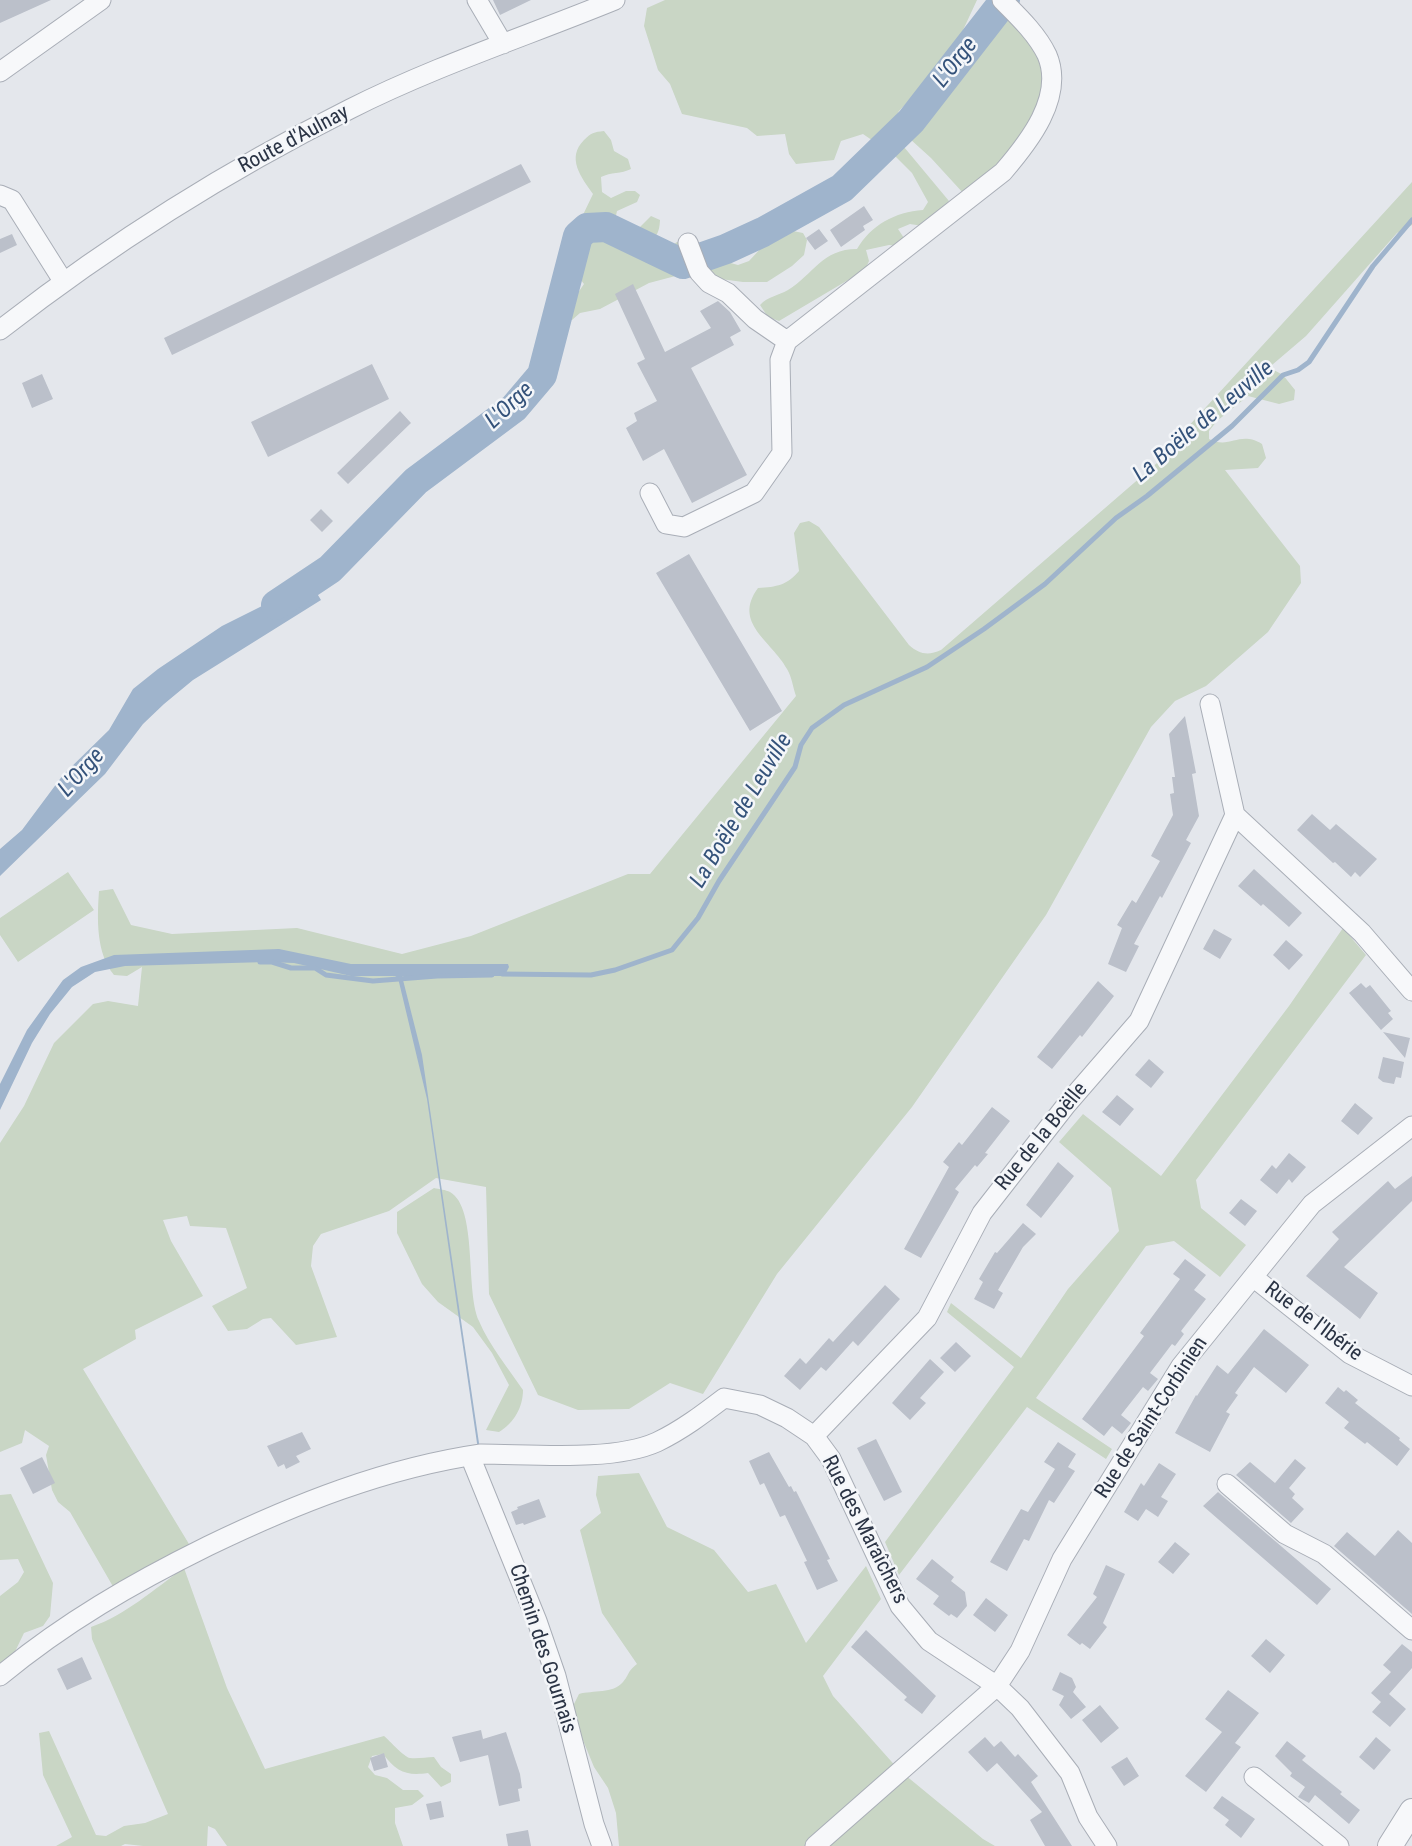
<!DOCTYPE html>
<html>
<head>
<meta charset="utf-8">
<style>
  body { margin:0 }
  canvas { display:block; background:#e4e7ec }
</style>
</head>
<body>
<canvas width="1412" height="1846"></canvas>
<script>
const context = document.querySelector('canvas').getContext('2d');
context.lineJoin = 'round';
function paint(path, color) { context.fillStyle = color; context.fill(path, 'evenodd'); }
function stroke(path, color, width, dash) { context.strokeStyle = color; context.lineWidth = width; context.lineCap = dash ? 'butt' : 'round'; context.setLineDash(dash || []); context.stroke(path); }
function drawText(font, color, halo, rows, align = 'center') {
  context.font = font + ' "Roboto Condensed",sans-serif'; context.lineWidth = 5; context.setLineDash([]); context.textBaseline = 'middle'; context.strokeStyle = halo; context.fillStyle = color; for (const [text, x, y, turn = 0] of rows) {
    context.save(); context.translate(x, y); context.rotate((+turn || 0) * Math.PI / 180); context.textAlign = isNaN(turn) ? turn : align; if (halo) context.strokeText(text, 0, 0); context.fillText(text, 0, 0); context.restore();
  }
}
paint(new Path2D(`
  M665,0H977L950,58L899,111L889,129L949,201L923,226L910,224L898,229L904,238L900,246L889,245L866,250L869,261L865,270L779,321L768,317L760,305C768,296 778,296 788,290C814,274 822,249 857,249C871,225 895,212 923,210L928,202L912,173L895,156L863,134L841,141L834,160L796,164L789,154L785,134L757,136L747,128L682,114L670,84L658,70L644,26L647,8Z
  M1002,6L1028,32L1044,76L1035,116L1013,149L964,194L931,158L899,129L957,73Z
  M604,131L611,140L614,151L628,159L631,169C621,174 611,172 601,177L602,192L611,198L626,191H635L640,195L637,202L617,211L615,220L621,227L634,233L651,216L660,220C659,245 647,236 639,253L644,260L655,258L677,242L685,243L693,253L738,265L749,261L763,246L788,230L803,233L807,240L804,255L792,266L767,282H743L683,274L649,283L600,309L580,313L572,320L563,317L562,309L573,300L584,284L577,275L585,245L580,221L593,194C581,177 566,158 584,140C591,133 594,132 604,131Z
  M1412,182V225L1397,233L1306,336L1272,365V369L1283,375L1295,390L1294,400L1279,404L1248,396L1217,421L1209,431V439C1230,450 1239,430 1262,444L1266,458L1258,468L1225,470L1300,566L1301,583L1268,632L1206,686L1175,701L1151,727L1046,915L912,1107L777,1274L703,1394L670,1383L629,1409L578,1410L538,1395L489,1294L486,1187L436,1178L389,1211L321,1234L313,1246L311,1266L337,1337L296,1345L271,1318L263,1319L247,1329L228,1331L212,1306L247,1288L226,1228L190,1226L187,1216L163,1220L171,1241L203,1296L135,1330L136,1339L83,1369L189,1544L115,1590L70,1512L58,1502L52,1490L46,1455L49,1446L25,1430L22,1443L0,1452V1143L24,1106L54,1043L93,1004L108,1001L138,1006L142,967L127,976L114,975C96,953 97,919 99,891L113,889L131,925L172,934L297,928L402,954L471,936L628,874H650L796,696C793,688 792,677 787,669C772,641 732,623 758,588C777,587 787,585 799,571L794,533L800,523L809,521L819,527L909,645C919,654 928,656 941,650L1179,444L1184,431L1196,418Z
  M68,872L94,910L18,962L0,935V918Z
  M1343,928L1366,955L1196,1180L1201,1208L1246,1245L1220,1277L1174,1241L1146,1246L1036,1398L1112,1449L1106,1459L1027,1407L899,1575L885,1542L1014,1367L947,1312L951,1303L1021,1358L1068,1289L1119,1231L1111,1188L1059,1142L1083,1114L1161,1176L1289,1006Z
  M434,1188C439,1189 446,1190 450,1192C478,1208 465,1290 479,1321C489,1345 508,1368 523,1390C523,1407 514,1423 499,1432L486,1430L509,1385L492,1353L473,1327L438,1302L422,1284L397,1233V1212Z
  M639,1473L667,1527L714,1550L748,1592L776,1584L806,1643L866,1566L881,1599L823,1676L833,1696L899,1770L983,1839L995,1846H619L616,1813L608,1788L594,1767L580,1733L573,1706L579,1694C593,1690 613,1694 623,1682C630,1674 626,1673 637,1664L602,1613L580,1530L601,1513L596,1495L598,1476Z
  M11,1494L53,1583L50,1616L43,1626L24,1633L10,1662L0,1666V1596L18,1582L24,1572L18,1559L0,1560V1495Z
  M184,1568L227,1688L265,1769L384,1736C390,1741 404,1757 410,1758C418,1759 426,1757 434,1757L441,1767L451,1774V1782L441,1787L428,1773C406,1776 397,1772 383,1754L372,1756L368,1767L375,1775L387,1778L403,1790H418L424,1796L412,1805L395,1808V1823L403,1846H227L215,1829L208,1826L207,1846H143L125,1844L121,1846H56L72,1837L43,1775L39,1733L49,1731L96,1835L106,1836L124,1826L145,1823L168,1814L92,1639L91,1627C126,1615 154,1589 184,1568Z`), '#c9d6c5');
paint(new Path2D(`
  M310,582L321,600L193,680L164,704L143,724L105,774L0,876V849L22,830L63,775L109,730L133,689L158,669L222,626Z
  M279,949L351,964H508L509,967L506,973L500,976H402L422,1055L480,1450H478L427,1099L398,978L395,976H351L294,963L267,962L125,966L95,972L72,987L50,1014L32,1043L0,1110V1084L27,1030L63,980L81,967L114,955Z`), '#9fb4cc');
stroke(new Path2D(`
  M260,962H272L291,968H315L326,975L373,981L437,976L492,975
  M502,974L591,975L615,970L672,950L698,918L719,881L795,767L801,745L812,728L844,705L927,667L984,629L1045,584L1116,518L1147,496L1232,426L1283,375L1298,370L1309,362L1373,266L1412,220`), '#9fb4cc', 5);
stroke(new Path2D(`
  M276,605L330,569L416,481L514,408L542,375L578,236L587,228L606,227L683,264L726,249L763,232L842,188L911,121L1005,0`), '#9fb4cc', 30);
paint(new Path2D(`
  M0,0H51L0,23Z
  M493,0H531L500,15Z
  M521,164L531,182L172,355L164,338Z
  M864,206L873,220L863,226L865,230L841,247L830,230Z
  M819,229L828,241L815,250L806,238Z
  M12,234L17,245L0,253V239Z
  M633,284L665,352L711,328L700,311L718,301L730,312L741,331L730,337L734,345L691,368L747,475L692,503L664,449L643,461L626,428L637,421L634,413L657,401L637,363L645,359L615,294Z
  M372,364L389,399L268,457L251,422Z
  M42,374L53,399L32,408L22,383Z
  M400,411L411,423L348,484L337,473Z
  M321,509L333,521L322,532L310,520Z
  M689,554L782,711L750,731L656,573Z
  M1185,716L1196,773L1192,774L1199,816L1186,840L1191,843L1162,898L1160,896L1134,944L1139,946L1126,972L1108,964L1122,928L1117,925L1132,900L1136,903L1160,861L1151,856L1173,815L1170,794L1174,793L1172,777H1175L1169,734Z
  M1312,814L1330,830L1336,824L1377,859L1360,877L1355,872L1351,877L1335,862L1333,863L1297,830Z
  M1254,869L1302,913L1289,927L1263,904L1261,906L1238,886Z
  M1214,929L1232,939L1220,959L1203,949Z
  M1286,940L1303,955L1289,970L1273,955Z
  M1098,981L1114,996L1082,1037L1080,1035L1052,1069L1037,1057Z
  M1361,983L1366,988L1370,985L1391,1011L1388,1013L1393,1019L1381,1030L1349,993Z
  M1383,1032L1410,1038L1405,1058Z
  M1383,1057L1404,1062L1401,1078L1396,1077L1394,1084L1383,1082L1378,1078Z
  M1149,1059L1164,1072L1151,1088L1135,1075Z
  M1117,1095L1134,1109L1120,1126L1102,1112Z
  M1355,1103L1373,1118L1358,1135L1341,1121Z
  M992,1107L1010,1121L985,1153L988,1154L977,1167L975,1165L955,1189L959,1192L921,1258L904,1249L949,1167L943,1162L959,1142L962,1145Z
  M1289,1153L1306,1167L1292,1183L1289,1179L1277,1194L1260,1180L1272,1165L1276,1169Z
  M1058,1162L1074,1176L1041,1218L1026,1205Z
  M1412,1176V1201L1344,1267L1378,1293L1360,1319L1306,1276L1339,1239L1332,1232L1388,1181L1395,1189Z
  M1241,1199L1257,1211L1245,1226L1229,1213Z
  M1023,1223L1036,1234L1023,1247L998,1290L1003,1293L994,1309L974,1299L983,1282L979,1279L995,1252L997,1253Z
  M1185,1259L1206,1275L1194,1290L1206,1299L1181,1331L1184,1334L1175,1346L1172,1344L1150,1373L1158,1379L1148,1391L1143,1387L1121,1415L1131,1423L1122,1434L1112,1426L1104,1436L1082,1419L1144,1336L1140,1333L1180,1279L1173,1274Z
  M885,1285L900,1299L858,1346L853,1341L826,1371L821,1367L800,1390L784,1376L800,1358L806,1364L829,1338L833,1342Z
  M1264,1329L1309,1365L1286,1393L1254,1367L1235,1393L1238,1395L1226,1412L1230,1414L1210,1452L1175,1433L1196,1395L1197,1396L1217,1365L1228,1374Z
  M956,1342L971,1356L955,1372L940,1358Z
  M930,1359L944,1372L920,1398L926,1403L910,1420L892,1403Z
  M1338,1387L1344,1392L1346,1390L1358,1400L1355,1403L1400,1438L1399,1440L1410,1449L1397,1466L1367,1442L1365,1444L1344,1428L1349,1422L1325,1403Z
  M302,1432L311,1449L296,1456L300,1462L286,1469L284,1464L278,1467L267,1446Z
  M876,1439L902,1492L884,1501L857,1448Z
  M1058,1442L1076,1454L1068,1467L1075,1471L1054,1503L1049,1500L1029,1541L1024,1539L1007,1571L990,1562L1021,1509L1028,1512L1055,1469L1044,1462Z
  M769,1452L789,1487L791,1486L794,1492L796,1491L830,1559L827,1560L838,1581L817,1590L804,1562L807,1561L785,1515L780,1517L764,1483L760,1485L749,1461Z
  M42,1457L55,1483L33,1494L20,1468Z
  M1295,1459L1306,1468L1289,1488L1295,1494L1292,1498L1304,1509L1291,1523L1236,1475L1250,1462L1275,1483Z
  M1159,1463L1176,1474L1161,1497L1168,1501L1158,1517L1146,1509L1138,1521L1124,1512L1141,1483L1144,1486Z
  M1218,1492L1331,1589L1317,1605L1203,1506Z
  M539,1499L546,1517L524,1525L523,1523L516,1525L511,1512L518,1509L517,1507Z
  M1398,1530L1412,1543V1614L1334,1546L1347,1532L1375,1556Z
  M1175,1542L1190,1554L1173,1574L1158,1562Z
  M932,1559L954,1577L951,1581L965,1592L967,1606L957,1618L951,1614L949,1616L933,1604L939,1596L916,1579Z
  M1106,1565L1125,1574L1103,1623L1107,1627L1090,1649L1082,1643L1080,1645L1067,1635L1097,1597L1093,1594Z
  M986,1598L1008,1615L995,1632L973,1615Z
  M866,1630L936,1696L922,1714L904,1700L907,1697L851,1647Z
  M1266,1639L1285,1655L1270,1673L1251,1656Z
  M1402,1644L1412,1652V1668L1389,1694L1406,1709L1390,1727L1372,1712L1381,1702L1371,1693L1391,1672L1383,1665Z
  M82,1657L92,1679L67,1690L57,1669Z
  M1060,1672L1072,1678L1076,1687L1073,1692L1086,1707L1071,1719L1059,1705L1064,1696L1052,1690Z
  M1228,1690L1259,1713L1235,1743L1241,1747L1206,1792L1185,1776L1222,1732L1205,1719Z
  M1100,1705L1119,1728L1101,1743L1082,1720Z
  M481,1730L483,1739L506,1732L520,1774L522,1788L518,1789L520,1801L499,1806L488,1755L460,1762L452,1737Z
  M985,1737L994,1747L1001,1741L1015,1757L1018,1754L1038,1776L1031,1782L1072,1846H1045L1030,1820L1042,1812L997,1763L987,1772L968,1752Z
  M1376,1737L1391,1750L1374,1770L1359,1757Z
  M1287,1741L1306,1756L1302,1760L1342,1792L1340,1794L1360,1810L1349,1824L1315,1795L1309,1803L1298,1797L1305,1787L1290,1776L1292,1773L1275,1756Z
  M384,1753L388,1767L374,1771L370,1758Z
  M1127,1757L1139,1776L1124,1786L1111,1767Z
  M1222,1796L1255,1819L1241,1838L1225,1825L1229,1820L1213,1808Z
  M441,1801L444,1817L430,1820L426,1804Z
  M528,1830L531,1846H508L506,1834Z`), '#bbc0ca');
const minor = new Path2D(`
  M477,0L503,44
  M0,72L101,0
  M0,195L12,200L63,281
  M688,243L699,272L709,283L728,293L755,319L787,341
  M0,330C109,245 226,171 350,109C435,66 527,36 615,0
  M650,493L666,524L684,527L754,493L782,453L780,360L787,341L1003,172C1028,143 1065,97 1047,55C1037,34 1018,16 1002,0
  M1210,704L1235,815L1362,933L1412,991
  M1253,1277L1350,1354L1412,1386
  M814,1436L927,1318L982,1213L1067,1104L1139,1021L1235,815
  M470,1456L537,1621L556,1676L594,1824L602,1846
  M1227,1484L1285,1534L1324,1554L1412,1630
  M0,1676C64,1623 133,1583 208,1546C295,1504 385,1468 481,1454C530,1454 613,1462 657,1442C682,1430 703,1414 724,1398L760,1405L787,1418L814,1436L831,1459L900,1606L929,1641L997,1686L1020,1708L1070,1773L1088,1817L1107,1846
  M1254,1777L1339,1846
  M815,1846L997,1686L1020,1651L1062,1559L1181,1366L1312,1204L1412,1126`);
const tertiary = new Path2D(`
  M1390,1846L1412,1811`);
stroke(minor, '#a9aeb7', 21);
stroke(tertiary, '#a9aeb7', 26);
stroke(minor, '#f7f8fa', 19);
stroke(tertiary, '#f7f8fa', 24);
drawText('21px', '#2b3445', '#f4f6f9', [
  ["Route d'Aulnay",294,140,-28],
  ["Rue de la Boëlle",1042,1137,-51],
  ["Rue de l'Ibérie",1313,1322,37],
  ["Rue de Saint-Corbinien",1152,1418,-57],
  ["Rue des Maraîchers",864,1530,63],
  ["Chemin des Gournais",542,1649,72]
]);
drawText('italic 23px', '#34527a', '#f4f6f9', [
  ["L'Orge",956,63,-52],
  ["L'Orge",510,406,-43],
  ["La Boële de Leuville",1204,422,-40],
  ["L'Orge",82,773,-48],
  ["La Boële de Leuville",742,811,-59]
]);
</script>
</body>
</html>
